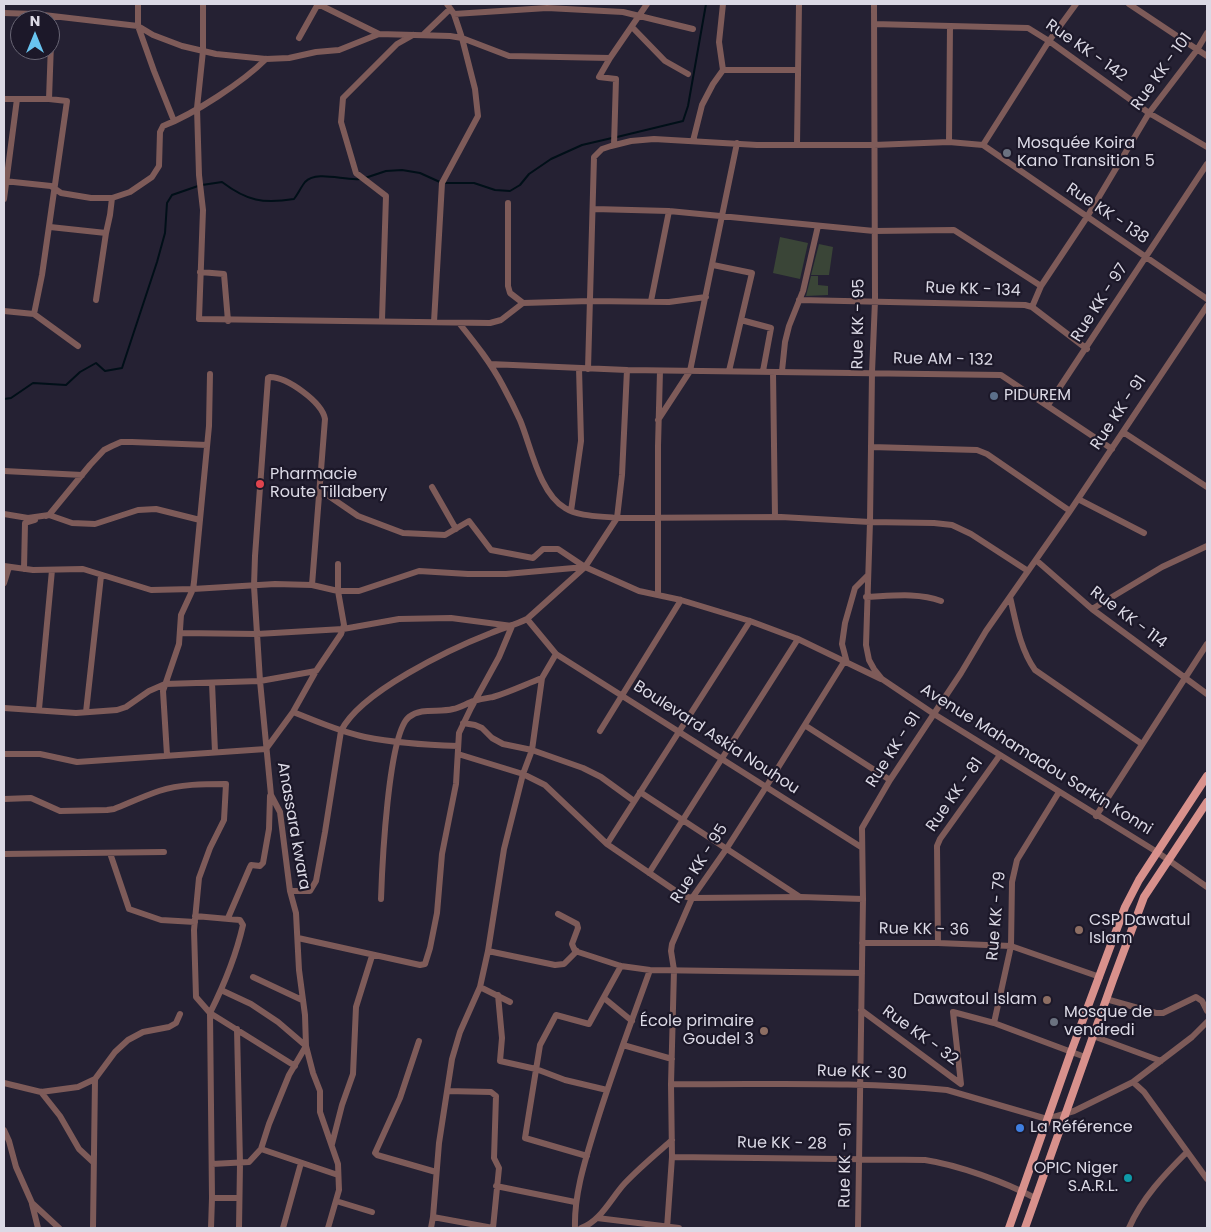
<!DOCTYPE html>
<html>
<head>
<meta charset="utf-8">
<style>
  body { margin:0 }
  #map { position:relative; width:1211px; height:1232px; overflow:hidden; background:#252133; font-family:Poppins,sans-serif }
  canvas { display:block }
  .frame { position:absolute; inset:0; border:5px solid #dbd9e5; pointer-events:none }
  .north { position:absolute; left:10px; top:10px; width:50px; height:50px; box-sizing:border-box; background:#1c1829; border:1px solid #686574; border-radius:50%; rotate:0deg; font-size:14px; font-weight:700; line-height:20px; text-align:center; color:#dbd9e5 }
  .north::after { content:''; display:block; margin:auto; width:18px; height:22px; background:#68c4f0; clip-path:polygon(50% 0,100% 100%,50% 72%,0 100%) }
</style>
</head>
<body>
<div id="map">
<canvas width="1211" height="1232"></canvas>
<div class="frame"></div>
<div class="north">N</div>
</div>
<script>
const context = document.querySelector('canvas').getContext('2d');
context.lineJoin = 'round';
function paint(path, color) { context.fillStyle = color; context.fill(path, 'evenodd'); }
function stroke(path, color, width, dash) { context.strokeStyle = color; context.lineWidth = width; context.lineCap = dash ? 'butt' : 'round'; context.setLineDash(dash || []); context.stroke(path); }
function drawText(font, color, halo, rows, align = 'center') {
  context.font = font + ' Poppins,sans-serif'; context.lineWidth = 4.5; context.setLineDash([]); context.textBaseline = 'middle'; context.strokeStyle = halo; context.fillStyle = color; for (const [text, x, y, turn = 0] of rows) {
    context.save(); context.translate(x, y); context.rotate((+turn || 0) * Math.PI / 180); context.textAlign = isNaN(turn) ? turn : align; if (halo) context.strokeText(text, 0, 0); context.fillText(text, 0, 0); context.restore();
  }
}
paint(new Path2D(`
  M780,237L808,243L800,279L773,273Z
  M819,244L833,247L829,275H811Z
  M811,276H818V285L828,286V295L806,296Z`), '#3a4537');
stroke(new Path2D(`
  M617,137L683,121L688,106L706,4
  M365,178L386,171L402,170L420,173L442,183H474L495,190L510,191L520,185L529,174L551,159L582,145L612,138
  M202,185L222,182C247,201 263,204 294,199C298,194 301,187 305,182C317,170 344,181 360,179
  M4,399L11,398L33,383L66,385L80,372L96,363L105,371L122,368L157,262L165,233L167,203L172,195L198,186`), '#000f18', 2);
stroke(new Path2D(`
  M138,4V26L154,71L174,121
  M203,4V51L197,108L199,175L203,210L199,319L490,323L501,320L523,303
  M318,4L379,34
  M723,4L719,42L723,70H798
  M874,4L875,301L872,372L870,522L866,645L869,660L874,669L882,679L934,714L1157,852L1207,887
  M1129,4L1207,56
  M4,13L35,14L138,26L153,35L182,46L216,54L266,59L289,58L316,52L339,50L379,34L450,36L462,38L509,56L610,58L647,4
  M454,14L547,8L623,12L693,29
  M874,24L1028,28L1049,41L1149,113L1207,147
  M632,27L665,61L688,74
  M423,35L450,9
  M299,38L318,4
  M610,58L599,77L616,79L614,145
  M4,99H49L67,101L42,275L34,314
  M49,99L52,16
  M693,141L702,105L713,84L723,70
  M949,142L950,26
  M797,145L799,4
  M983,145L1049,41L1076,4
  M4,181L51,186L61,193L91,198H112L130,192L152,177L159,166L160,132L163,126C194,114 243,82 266,59
  M4,199L17,99
  M508,203V286L510,293L523,303L590,301L669,302L706,297
  M594,209L669,211L874,231L954,230L1041,286
  M50,227L106,233
  M713,265L752,273L729,371
  M200,272L224,274L228,321
  M96,300L106,233L110,215L112,198
  M799,300L1025,305L1032,307L1087,349
  M651,301L669,211
  M1032,307L1041,286L1087,217L1149,113L1197,50L1207,33
  M4,311L34,314L78,346
  M382,320L386,196L356,173L341,122L343,98L397,44L413,35
  M741,320L771,328L763,371
  M434,322L442,183L478,116L475,89L462,38L454,14L447,4
  M459,323C475,343 491,363 503,386C509,397 515,409 520,420C531,446 539,493 565,508C579,517 601,516 617,518L622,475L627,370
  M490,364L627,370L1001,375L1112,449
  M588,369L594,157L602,149L611,146L631,141L654,139L757,145H874L949,142L983,145L1207,299
  M782,371L785,342L789,326L803,291L818,226
  M773,372L775,517
  M1048,405L1207,164
  M658,420L690,371L737,143
  M1123,432L1207,487
  M871,447L977,450L987,454L1070,511
  M4,471L82,475
  M432,487L456,529
  M320,490L358,516L403,533L445,535L469,521L491,550L533,558L543,549H558L585,567
  M1078,499L1144,533
  M571,511L581,441L579,368
  M4,514L28,518L49,515L90,465L104,450L112,446L121,442H132L207,445
  M46,516L49,515L72,523L95,524L138,510L156,509L200,520
  M1036,560L1092,609L1207,694
  M4,566L33,570L83,569L151,590L193,589L275,584L312,585L338,591H359L419,571L468,574H506L585,567
  M585,567L617,518L781,517L870,522L934,523L952,525L971,534L1028,571
  M24,569L25,523L35,520
  M4,583L9,567
  M312,585L325,419C322,402 287,377 270,377L268,378L255,556L254,586L260,681L271,795L280,812L290,891L296,913L299,970L305,1015L306,1046L313,1073L320,1091V1112L338,1164L339,1190L328,1228
  M658,595V446L660,371
  M866,597C890,596 918,592 941,601
  M1010,597C1016,622 1020,649 1035,670L1142,744
  M1092,609L1162,567L1207,546
  M180,633L257,634L343,629L399,619L451,618L512,626L499,657L471,708L459,733L456,784L442,854L437,913L430,948L425,964L420,965L298,938
  M847,663L842,644L845,623L855,588L868,575
  M212,683L215,752
  M4,708L76,713L117,710L126,707L149,691L165,684L260,681L316,671
  M39,709L52,570
  M86,712L101,576
  M293,712C316,721 340,732 365,737C395,743 427,745 458,746
  M463,723L475,725L482,728L492,738L503,744L532,750L583,768L601,777L634,801
  M806,726L890,780
  M600,731L681,600
  M266,749L293,712L316,671L341,634L344,625L338,591V564
  M4,754H40L77,762L266,749
  M458,754L523,774L545,785L607,844L683,896L692,898L801,897L863,899
  M167,755L163,691L179,644L181,615L193,589L194,582L209,426L210,374
  M640,792L800,897
  M4,799L31,798L60,811L107,810L114,809C129,803 144,796 159,791C180,784 204,784 226,784L224,820L210,848L199,878L194,930L196,997L210,1013L295,1066
  M1096,816L1207,644
  M607,844L750,621
  M861,847L556,654L527,619L585,567L639,591L681,600L750,621L798,639L881,679
  M110,853L129,909L161,920L195,922
  M4,854L164,852
  M649,873L798,639
  M290,891H310L316,881L325,832L341,731C360,692 450,649 491,633C503,628 515,625 527,619
  M381,899C382,869 388,733 409,717C422,707 439,713 453,709C460,708 467,703 474,701C480,699 487,698 493,697C510,692 526,684 542,678
  M558,914L577,924L578,928L572,944L575,951L621,966L650,970L862,973
  M195,916L240,920L243,925C236,956 224,985 210,1013L212,1198H239
  M228,918L250,867L251,865L260,866L263,863L269,829L270,796
  M862,943H938L1011,946L1100,977
  M938,943L937,846L940,839L1000,755
  M488,951L555,965L564,964L577,951
  M253,977L302,1000
  M480,987L510,1002
  M498,995L502,1038L500,1061L536,1069L565,1080L607,1090
  M604,998L632,1021
  M1106,999L1156,1013H1163L1196,997L1202,1001L1207,1011
  M861,1010L961,1084L953,1012L994,1023L1085,1057
  M994,1023L1011,946L1012,882L1017,860L1059,792
  M237,1029L240,1164L239,1228
  M1093,1036L1161,1061
  M419,1041L400,1098L375,1153L377,1155L436,1172
  M623,1045L672,1059
  M1133,1082L1144,1092L1207,1179
  M4,1083L41,1092L78,1087L95,1079L115,1052L128,1040L143,1032L169,1027L176,1023L180,1014
  M671,1084C763,1085 856,1081 947,1090L1047,1119L1074,1111L1133,1082L1192,1037L1207,1022
  M447,1091L491,1092L496,1096L494,1158L499,1168L493,1228
  M41,1092L60,1116L79,1149L93,1162
  M4,1130L9,1141L16,1167L32,1203L59,1228
  M332,1144L342,1105L353,1074L356,1007L372,956
  M261,1149L338,1175
  M587,1156L525,1138L540,1045L556,1015L589,1024L621,966
  M672,1157L925,1160C958,1165 1005,1182 1035,1198
  M212,1164L249,1162L261,1149L269,1124L289,1075L306,1046L278,1022L251,1004L221,990
  M496,1186L575,1202
  M336,1201L372,1212
  M32,1204L38,1228
  M433,1217L493,1228
  M597,1218L679,1228
  M93,1228L95,1079
  M211,1228L212,1198
  M283,1228L301,1163
  M431,1228L433,1217L439,1143L452,1059L460,1032L480,987L488,951L504,849L523,774L532,750L542,678L556,654
  M575,1228C574,1194 585,1161 595,1128C611,1075 631,1023 650,970
  M581,1228C601,1221 611,1198 625,1183C639,1168 656,1154 672,1140
  M667,1228L672,1157L671,1084L674,970L671,951L672,944L692,898L727,848L766,787L844,662
  M858,1228L863,899L862,828L890,780L961,673L986,631L1070,511L1207,306
  M1129,1228C1142,1198 1164,1175 1187,1152`), '#7e5b59', 6);
stroke(new Path2D(`
  M1009,1228L1071,1052L1125,907L1139,880L1207,776
  M1025,1228L1113,980L1144,897L1207,802`), '#d8918c', 8);
for (const [x, y, r, color] of [
  [1007,153,5,"#6b7280"],
  [994,396,5,"#5c6f8a"],
  [260,484,5,"#e0444e"],
  [1079,930,5,"#8d6e63"],
  [1047,1000,5,"#8d6e63"],
  [1054,1022,5,"#6b7280"],
  [764,1031,5,"#8d6e63"],
  [1020,1128,5,"#3f7fe0"],
  [1128,1178,5,"#0f9aa8"]
]) { const dot = new Path2D(); dot.arc(x, y, r, 0, 2 * Math.PI); context.fillStyle = color; context.fill(dot); stroke(dot, '#1c1829', 2); }
drawText('16px', '#dbd9e5', '#1c1829', [
  ["Rue KK - 142",1086,51,35],
  ["Rue KK - 101",1162,72,-54],
  ["Rue KK - 138",1107,214,34],
  ["Rue KK - 134",973,290,2],
  ["Rue KK - 97",1100,303,-57],
  ["Rue KK - 95",859,324,-89],
  ["Rue AM - 132",943,360,1],
  ["Rue KK - 91",1119,413,-56],
  ["Rue KK - 114",1128,618,37],
  ["Boulevard Askia Nouhou",716,738,33],
  ["Rue KK - 91",894,750,-57],
  ["Avenue Mahamadou Sarkin Konni",1036,760,32],
  ["Rue KK - 81",955,795,-55],
  ["Anassara kwara",293,826,80],
  ["Rue KK - 95",700,864,-57],
  ["Rue KK - 79",997,916,-85],
  ["Rue KK - 36",924,930,1],
  ["Rue KK - 32",920,1036,36],
  ["Rue KK - 30",862,1073,2],
  ["Rue KK - 28",782,1144,1],
  ["Rue KK - 91",846,1165,-89]
]);
drawText('16px', '#dbd9e5', '#1c1829', [
  ["Mosquée Koira",1017,144],
  ["Kano Transition 5",1017,162],
  ["PIDUREM",1004,396],
  ["Pharmacie",270,475],
  ["Route Tillabery",270,493],
  ["CSP Dawatul",1089,921],
  ["Islam",1089,939],
  ["Dawatoul Islam",1037,1000,"right"],
  ["Mosque de",1064,1013],
  ["vendredi",1064,1031],
  ["École primaire",754,1022,"right"],
  ["Goudel 3",754,1040,"right"],
  ["La Référence",1030,1128],
  ["OPIC Niger",1118,1169,"right"],
  ["S.A.R.L.",1118,1187,"right"]
], 'left');
</script>
</body>
</html>
